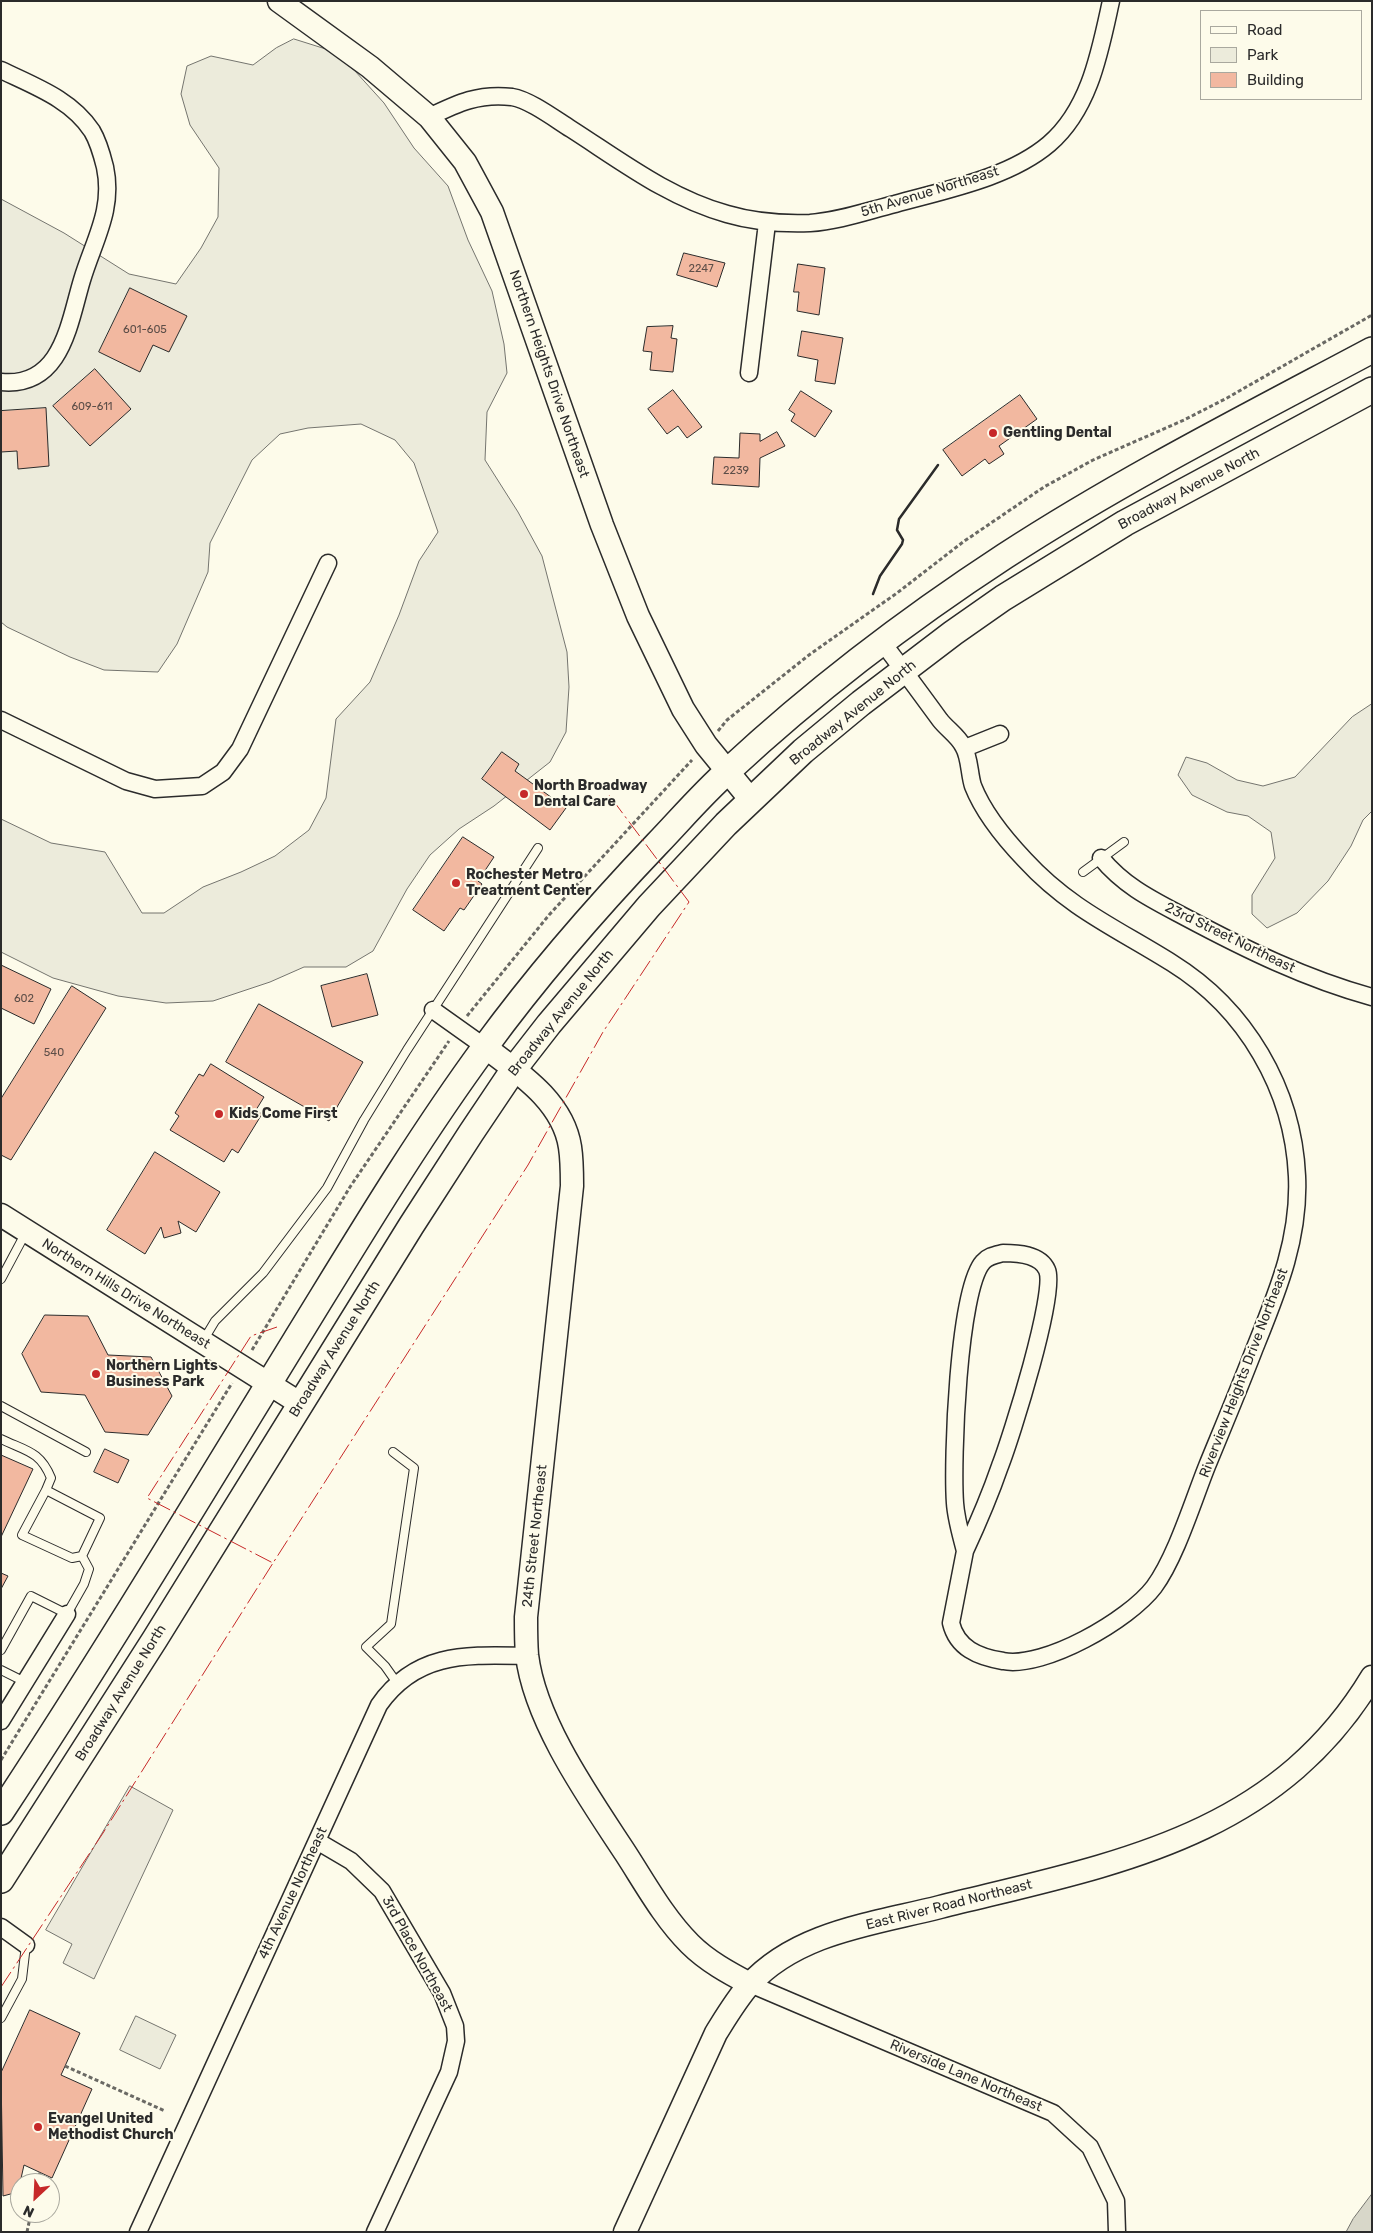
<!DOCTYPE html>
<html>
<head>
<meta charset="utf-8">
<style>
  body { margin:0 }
  #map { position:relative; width:1373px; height:2233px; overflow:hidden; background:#fdfbea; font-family:Rubik,sans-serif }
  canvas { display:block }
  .frame { position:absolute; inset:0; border:2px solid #2b2b2b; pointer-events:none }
  .legend { position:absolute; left:1200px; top:10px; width:162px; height:90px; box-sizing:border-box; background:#fdfbea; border:1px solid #a9a89e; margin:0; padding:6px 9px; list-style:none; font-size:15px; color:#2b2b2b }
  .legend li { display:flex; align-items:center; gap:10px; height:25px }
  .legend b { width:25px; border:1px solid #a9a89e }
  .north { position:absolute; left:10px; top:2173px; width:50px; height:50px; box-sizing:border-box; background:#fdfbea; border:1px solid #a9a89e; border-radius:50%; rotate:205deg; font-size:14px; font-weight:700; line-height:20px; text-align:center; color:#2b2b2b }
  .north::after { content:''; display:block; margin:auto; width:18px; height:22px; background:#c62828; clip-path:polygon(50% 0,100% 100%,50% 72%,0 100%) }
</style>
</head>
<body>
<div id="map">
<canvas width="1373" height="2233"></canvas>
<div class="frame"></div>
<ul class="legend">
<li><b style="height:6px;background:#fdfbea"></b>Road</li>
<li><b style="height:14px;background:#ecebdb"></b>Park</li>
<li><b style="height:14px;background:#f2b8a0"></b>Building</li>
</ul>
<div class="north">N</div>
</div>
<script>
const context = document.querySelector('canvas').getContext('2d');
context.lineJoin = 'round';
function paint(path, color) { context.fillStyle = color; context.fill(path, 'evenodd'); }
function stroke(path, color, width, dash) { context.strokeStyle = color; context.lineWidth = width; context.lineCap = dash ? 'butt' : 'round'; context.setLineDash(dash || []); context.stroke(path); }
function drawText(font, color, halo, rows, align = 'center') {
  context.font = font + ' Rubik,sans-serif'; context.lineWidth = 4; context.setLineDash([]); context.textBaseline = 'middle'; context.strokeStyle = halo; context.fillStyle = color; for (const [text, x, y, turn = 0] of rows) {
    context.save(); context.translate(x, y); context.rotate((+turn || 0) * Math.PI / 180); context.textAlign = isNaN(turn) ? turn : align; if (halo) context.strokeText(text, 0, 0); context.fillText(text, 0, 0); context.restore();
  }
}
const green = new Path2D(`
  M294,39L329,50L355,71L384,103L414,148L448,186L468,240L492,291L504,344L507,373L487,412L485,460L518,512L542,556L567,652L569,687L566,732L550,762L494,806L459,829L430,855L407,889L373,951L346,967H304L270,982L213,1001L166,1003L118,996L53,978L1,952V819L51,843L105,852L142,913H164L203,887L241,872L275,856L309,830L326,798L336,719L370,682L399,615L419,561L438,532L414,463L395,440L361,424L308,428L280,434L252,460L210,543L208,572L177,644L158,672L104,670L70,657L7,627L1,622V199L64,233L129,274L176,284L201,248L218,217L219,168L190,125L181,94L187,66L211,56L253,65L276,48Z
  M1372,704V811L1363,820L1351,846L1328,881L1297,913L1267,928L1252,914V895L1275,858L1271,832L1248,816L1227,812L1192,795L1178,775L1186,757L1207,763L1237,780L1263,786L1295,777L1352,717Z
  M136,2016L176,2035L160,2069L120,2050Z`);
paint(green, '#ecebdb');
stroke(green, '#74746e', 1);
const parking = new Path2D(`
  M130,1786L173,1810L94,1979L63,1963L72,1944L46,1930Z`);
paint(parking, '#eceadb');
stroke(parking, '#74746e', 1);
const water = new Path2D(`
  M1372,2194V2232H1346L1353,2219Z`);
paint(water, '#d8d7c9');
stroke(water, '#74746e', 1);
const building = new Path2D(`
  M684,253L725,263L717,287L677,275Z
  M798,264L825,268L819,315L797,311L799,292H794Z
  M130,288L187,316L169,352L153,345L140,372L99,352Z
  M673,326L671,338L677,339L673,372L650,370L652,352L643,351L647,327Z
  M802,331L843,338L835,384L815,381L818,360L798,356Z
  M95,369L131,409L90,446L53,406Z
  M673,390L702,427L687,438L678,426L667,434L648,409Z
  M801,391L832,411L815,437L791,421L795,414L789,410Z
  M1020,395L1037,419L999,446L1004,454L989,464L985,459L962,476L943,450Z
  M46,408L49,466L18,469L17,451L1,452V411Z
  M777,432L785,446L760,458L759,487L712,484L714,457L739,458L740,433L760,434V441Z
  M502,752L519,764L515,771L566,808L550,830L482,779Z
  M463,837L494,857L478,881L482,884L464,910L460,908L444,931L413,910Z
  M1,965L51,989L34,1024L1,1008Z
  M367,974L378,1015L332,1027L321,986Z
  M72,986L106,1008L11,1160L1,1155V1099Z
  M259,1004L363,1062L329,1121L226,1062Z
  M211,1064L264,1097L256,1110L262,1114L238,1153L232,1149L224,1162L170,1130L179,1116L175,1113L199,1074L203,1076Z
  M155,1152L220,1192L196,1232L178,1221L181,1233L164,1238L161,1227L145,1254L107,1230Z
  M45,1315L88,1316L108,1355L151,1357L172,1396L148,1435L105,1432L85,1395L41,1392L22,1354Z
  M105,1449L129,1460L118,1483L94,1472Z
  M1,1455L33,1469L1,1537Z
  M1,1573L8,1576L1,1589Z
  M30,2010L80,2033L61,2075L92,2089L52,2178L24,2165L18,2192L3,2196L1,2073Z`);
paint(building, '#f2b8a0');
stroke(building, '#2b2b2b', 1);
const lane = new Path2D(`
  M1083,872L1124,842
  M1,1279L25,1234
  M203,1341L215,1321L263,1273L327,1188L364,1120L407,1050L538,848
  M1,1406L86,1452
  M1,1439C26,1451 40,1451 51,1478L46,1490L100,1518L82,1556L89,1569L84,1584L67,1614L31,1596L1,1650
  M393,1452L414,1468L391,1624L366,1647L385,1666L397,1683
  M46,1490L22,1535L72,1558L82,1556
  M1,1670L25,1682
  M1,2018L22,1979L26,1945`);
const street = new Path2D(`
  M1,70C34,86 71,99 92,131C98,141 102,155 105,167C114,210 94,240 82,280C69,323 62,388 1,382
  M429,117C458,103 479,93 512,97C530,100 555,119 571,129C621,161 669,198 727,214C754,222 782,224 810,223C839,221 867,211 895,204C945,190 1009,178 1049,144C1090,109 1100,51 1111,1
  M749,373L767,223
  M882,642C902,668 921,694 940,720C947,729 958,736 963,746C970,757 969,774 973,786C984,814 1005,839 1025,860C1070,909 1118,929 1172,963C1246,1009 1293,1089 1297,1176C1300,1239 1277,1293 1254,1350C1239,1389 1223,1427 1207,1466C1193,1501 1176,1557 1154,1587C1129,1620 1044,1669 1003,1661C978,1657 957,1648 951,1623L965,1551
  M1,720L126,781L155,789L202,786L223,772L240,749L328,563
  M965,748L1000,734
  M1101,858C1125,887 1153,900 1185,917C1245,949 1306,979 1372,997
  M433,1010L485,1047
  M1003,1253C1017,1253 1040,1254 1047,1270C1057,1292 1011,1438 1000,1466C990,1495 978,1523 965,1551C961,1535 956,1519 955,1503C952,1461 958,1290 983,1262C988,1256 995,1255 1003,1253Z
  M1,1721L67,1614
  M317,1841L351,1861L382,1891L442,1993L455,2026L456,2041L449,2072L375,2232
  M1,1927L26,1945
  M750,1984L1053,2113L1090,2147L1116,2201L1117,2232
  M138,2232L379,1705C417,1651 468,1655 527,1656`);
const secondary = new Path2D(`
  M279,1L370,67L429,117L465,162L492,212L602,525L638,616L683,709L706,745L751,800
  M485,1047C519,1073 563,1101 570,1147C572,1160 572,1173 572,1186L526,1617C526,1630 526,1643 527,1655C535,1722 590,1799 626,1854C646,1885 664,1918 690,1944C707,1961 729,1973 750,1984
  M1,1215L301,1404
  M625,2232L716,2033C726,2017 736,2000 749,1985C797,1932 873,1924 940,1907C1108,1865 1274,1840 1372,1677`);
const primary = new Path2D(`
  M1,1812C103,1657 198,1499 295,1341C356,1242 416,1141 485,1047C537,976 596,908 657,844C681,819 703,793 729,770C814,691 907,620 1005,556C1122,480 1248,416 1372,350
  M1,1880L155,1639L411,1226L471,1133L514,1069L549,1024L649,906L726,824L803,751L861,703L953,633L1003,598L1125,523L1372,390`);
stroke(lane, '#2b2b2b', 10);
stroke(street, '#2b2b2b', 19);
stroke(secondary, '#2b2b2b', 25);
stroke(primary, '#2b2b2b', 28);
stroke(new Path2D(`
  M718,731L727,720L809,655L897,593L963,542L1044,487L1093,460L1184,420L1227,398L1372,315
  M467,1016L549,915L692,760
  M252,1350L350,1187L449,1041
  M1,1760L232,1383
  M65,2066L165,2111
  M37,2183L40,2172
  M27,2232L31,2213`), '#6a6964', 3, [4, 2.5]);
stroke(lane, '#fdfbea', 8);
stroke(street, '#fdfbea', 16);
stroke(secondary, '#fdfbea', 22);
stroke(primary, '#fdfbea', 25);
stroke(new Path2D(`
  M873,594L880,576L902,544L903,540L897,530L899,519L938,465`), '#2b2b2b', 2.5);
stroke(new Path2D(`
  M277,1327L251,1336L147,1498L273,1563L528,1165L603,1032L689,902L609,795
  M1,1987L103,1833L273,1563`), '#c62828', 1, [18, 4, 2.5, 4]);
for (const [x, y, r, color] of [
  [993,433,5,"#c62828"],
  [524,794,5,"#c62828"],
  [456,883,5,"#c62828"],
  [219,1114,5,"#c62828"],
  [96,1374,5,"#c62828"],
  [38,2127,5,"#c62828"]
]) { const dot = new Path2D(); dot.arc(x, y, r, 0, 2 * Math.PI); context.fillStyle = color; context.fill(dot); stroke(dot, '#fdfbea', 2); }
drawText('11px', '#5d4e48', null, [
  ["2247",701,269],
  ["601-605",145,330],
  ["609-611",92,407],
  ["2239",736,471],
  ["602",24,999],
  ["540",54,1053]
]);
drawText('14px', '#2b2b2b', '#fdfbea', [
  ["5th Avenue Northeast",930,192,-17],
  ["Northern Heights Drive Northeast",549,374,71],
  ["Broadway Avenue North",1189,489,-28],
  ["Broadway Avenue North",853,713,-39],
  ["23rd Street Northeast",1230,938,26],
  ["Broadway Avenue North",561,1013,-51],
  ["Northern Hills Drive Northeast",126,1294,32],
  ["Broadway Avenue North",335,1349,-58],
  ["Riverview Heights Drive Northeast",1244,1373,-69],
  ["24th Street Northeast",535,1536,-84],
  ["Broadway Avenue North",121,1693,-58],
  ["4th Avenue Northeast",293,1893,-65],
  ["East River Road Northeast",949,1905,-14],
  ["3rd Place Northeast",417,1954,61],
  ["Riverside Lane Northeast",966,2076,23]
]);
drawText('bold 14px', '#2b2b2b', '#fdfbea', [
  ["Gentling Dental",1003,433],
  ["North Broadway",534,786],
  ["Dental Care",534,802],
  ["Rochester Metro",466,875],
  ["Treatment Center",466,891],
  ["Kids Come First",229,1114],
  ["Northern Lights",106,1366],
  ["Business Park",106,1382],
  ["Evangel United",48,2119],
  ["Methodist Church",48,2135]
], 'left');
</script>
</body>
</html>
